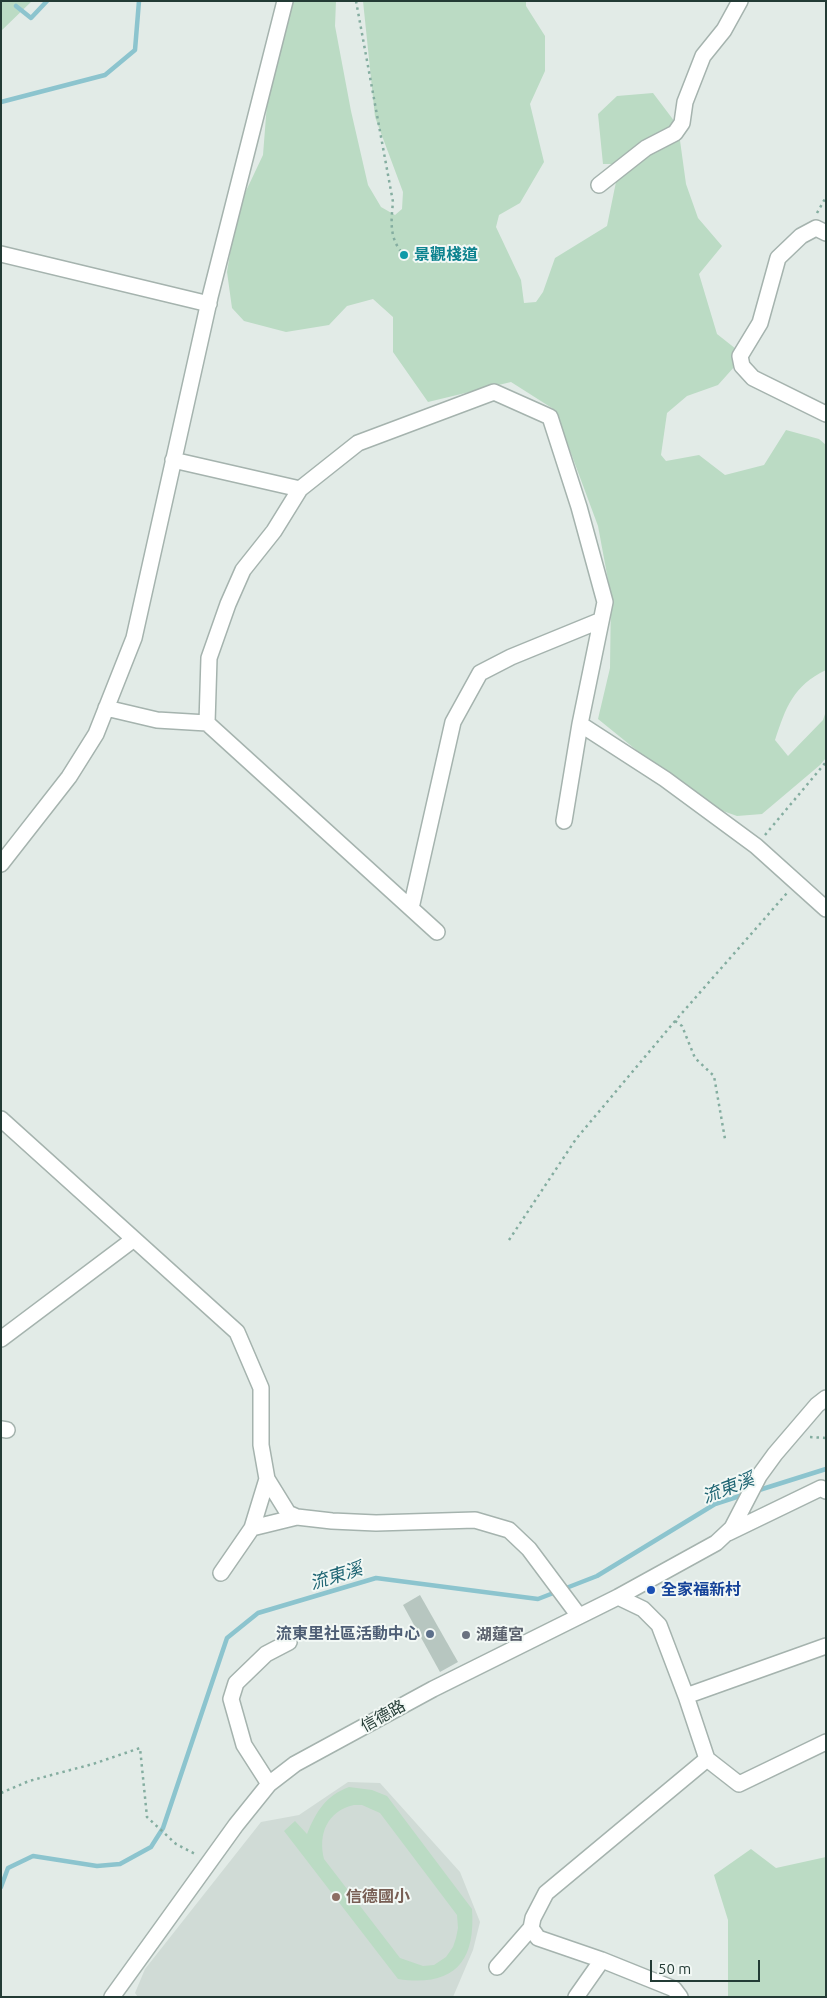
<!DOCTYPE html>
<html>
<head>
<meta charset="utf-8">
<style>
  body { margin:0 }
  #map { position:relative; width:827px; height:1998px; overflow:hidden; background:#e2ebe7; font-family:Ubuntu,sans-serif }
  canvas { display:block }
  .frame { position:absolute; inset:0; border:2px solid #233b35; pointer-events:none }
  .scale { position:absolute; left:650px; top:1960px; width:110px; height:22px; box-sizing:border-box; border:2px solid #233b35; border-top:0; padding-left:6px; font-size:15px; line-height:18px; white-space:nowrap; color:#233b35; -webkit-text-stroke:4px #f2f8f5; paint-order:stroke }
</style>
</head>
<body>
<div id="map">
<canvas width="827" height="1998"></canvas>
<div class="frame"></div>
<div class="scale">50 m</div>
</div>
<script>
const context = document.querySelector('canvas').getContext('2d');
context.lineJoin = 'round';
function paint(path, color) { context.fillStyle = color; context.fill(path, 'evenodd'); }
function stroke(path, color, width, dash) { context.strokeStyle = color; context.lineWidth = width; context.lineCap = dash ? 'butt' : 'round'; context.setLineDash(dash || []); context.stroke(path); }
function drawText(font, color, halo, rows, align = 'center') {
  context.font = font + ' Ubuntu,"Noto Sans TC",sans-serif'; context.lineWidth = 4; context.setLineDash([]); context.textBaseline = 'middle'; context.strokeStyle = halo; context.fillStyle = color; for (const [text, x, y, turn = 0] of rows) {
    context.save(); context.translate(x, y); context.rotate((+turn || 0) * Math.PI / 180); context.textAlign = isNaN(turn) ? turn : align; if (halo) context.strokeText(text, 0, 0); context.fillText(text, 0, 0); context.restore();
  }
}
paint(new Path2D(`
  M348,1782L380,1783L460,1872L480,1922L473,1950L453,1997H138L135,1993L145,1969L261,1822L299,1815Z`), '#d0dbd6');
paint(new Path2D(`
  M1,1H32L1,31Z
  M286,1H336L335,26L351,111L368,185L381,207L395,215L402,209L403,192L375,117L363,1H526V6L545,36V71L530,104L544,162L520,203L499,215L496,227L521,280L524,303L536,302L543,292L555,258L607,226L617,177L616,164H603L598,114L617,96L653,93L678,126L686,184L698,218L722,246L699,274L717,334L736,349L735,366L718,385L687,396L667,413L661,455L666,461L699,455L725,475L764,465L786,430L819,439L826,445V670C793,686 786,707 775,740L788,756L823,720L826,711V758L820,765L762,814L737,816L703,804L598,719L610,668L611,596L598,526L555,410L511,382L428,402L393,352V317L373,299L347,306L329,325L286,332L244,321L232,308L227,272L237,210L263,155L270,65Z
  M349,1787L372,1790L387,1796L472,1909C476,1964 452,1987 398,1979L284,1831L295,1821L307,1834C316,1812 325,1796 349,1787ZM354,1805H362L380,1813L457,1915L458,1928L456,1938L453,1947L446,1957L434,1965L423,1966L400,1958L324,1859C318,1834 327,1811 354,1805Z
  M751,1849L776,1868L826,1857V1997H728V1920L714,1875Z`), '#bbdbc4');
stroke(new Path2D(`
  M16,6L31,18L47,1
  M1,102L105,75L135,50L139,1
  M756,1491L826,1469
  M1,1887L8,1868L33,1856L97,1866L120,1864L151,1847L163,1828L227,1638L258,1613L376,1578L538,1599L597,1576L715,1504L746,1494`), '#8cc4ce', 4.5);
paint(new Path2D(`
  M420,1595L458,1662L440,1672L403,1605Z`), '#b7c6c0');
const minor = new Path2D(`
  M599,185L646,148L675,133L682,123L685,102L703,56L724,30L740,1
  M826,233L816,228L801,236L778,258L760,323L740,356L742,366L753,378L826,414
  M1,254L209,304
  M173,460L300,489
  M106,708L157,720L207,723L209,658L228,604L243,570L274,531L300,489L358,443L494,392L550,417L579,507L605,602L580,724L564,821
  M207,723L437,932
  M580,724L665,779L756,846L826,909
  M1,864L69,777L96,734L134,638L210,297L285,1
  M411,908L453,722L480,673L511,657L599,621
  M1,1119L237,1332L261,1388V1445L267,1479L288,1513L297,1517L332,1521L376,1523L475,1520L509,1530L529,1549L579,1616
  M1,1339L134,1239
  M1,1429L7,1430
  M252,1528L297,1517
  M728,1533L821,1488L826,1491
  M221,1573L252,1528L267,1479
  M618,1597L643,1609L659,1625L686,1696L707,1759L546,1893L533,1918L531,1928L538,1938L602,1960L674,1989L680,1997
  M686,1696L826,1646
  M707,1759L739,1784L826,1742
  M269,1784L244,1745L231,1699L236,1683L266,1654L289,1642
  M497,1967L531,1928
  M112,1997L236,1825L269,1784L295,1764L433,1689L618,1597L716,1543L732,1528L759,1476L775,1454L817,1405L826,1398
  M576,1997L602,1960`);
stroke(minor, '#a5b3ae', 18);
stroke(new Path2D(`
  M356,1L393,202C391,222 389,239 404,255
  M817,213L826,197
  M765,835L826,762
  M675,1021L682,1026L695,1058L714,1076L725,1139
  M509,1240L576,1139L675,1021L787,893
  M810,1437L826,1438
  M1,1793L29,1781L93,1764L140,1748L147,1817L176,1844L197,1855`), '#84ada0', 2.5, [2.5, 4]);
stroke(minor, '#fff', 15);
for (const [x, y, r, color] of [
  [404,255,5,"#0f9aa8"],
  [651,1590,5,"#1a4fb4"],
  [430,1634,5,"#5c6f8a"],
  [466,1635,5,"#6b7280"],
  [336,1897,5,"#8d6e63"]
]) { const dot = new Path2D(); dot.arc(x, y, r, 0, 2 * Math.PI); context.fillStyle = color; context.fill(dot); stroke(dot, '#f2f8f5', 2); }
drawText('bold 16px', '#0d838f', '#f2f8f5', [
  ["景觀棧道",414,255]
], 'left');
drawText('bold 16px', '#164399', '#f2f8f5', [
  ["全家福新村",661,1590]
], 'left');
drawText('bold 16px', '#4e5e75', '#f2f8f5', [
  ["流東里社區活動中心",420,1634]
], 'right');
drawText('bold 16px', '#5b616d', '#f2f8f5', [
  ["湖蓮宮",476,1635]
], 'left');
drawText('16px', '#233b35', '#f2f8f5', [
  ["信德路",383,1716,-29]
]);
drawText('bold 16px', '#785e54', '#f2f8f5', [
  ["信德國小",346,1897]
], 'left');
drawText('italic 18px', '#206674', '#f2f8f5', [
  ["流東溪",728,1488,-21],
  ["流東溪",336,1576,-17]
]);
</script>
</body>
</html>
